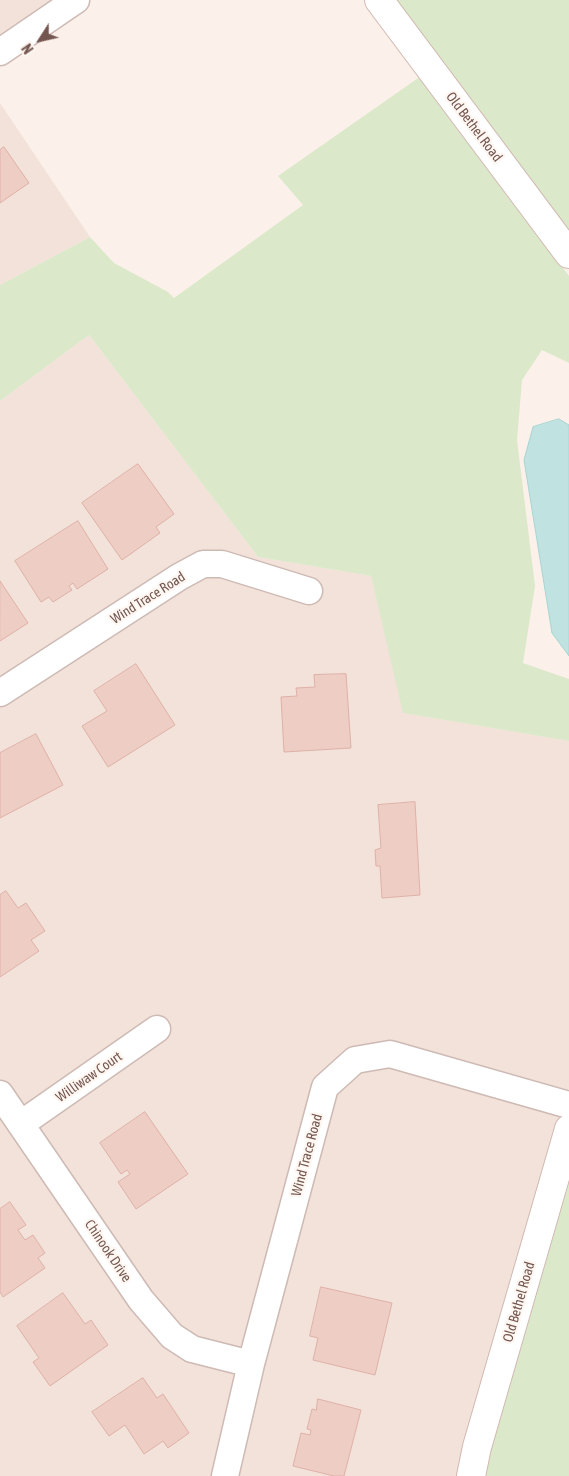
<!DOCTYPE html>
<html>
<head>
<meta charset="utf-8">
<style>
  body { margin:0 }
  #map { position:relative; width:569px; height:1476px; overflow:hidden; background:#fbf1ea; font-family:"Asap Condensed",sans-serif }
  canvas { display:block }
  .north { position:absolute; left:15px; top:15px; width:50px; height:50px; -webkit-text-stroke:4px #fef6f1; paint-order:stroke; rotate:235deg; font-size:14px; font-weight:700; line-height:20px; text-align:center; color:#745650 }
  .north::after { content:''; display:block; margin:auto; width:18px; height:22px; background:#745650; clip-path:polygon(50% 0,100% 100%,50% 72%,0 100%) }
</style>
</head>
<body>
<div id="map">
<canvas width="569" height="1476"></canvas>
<div class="north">N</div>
</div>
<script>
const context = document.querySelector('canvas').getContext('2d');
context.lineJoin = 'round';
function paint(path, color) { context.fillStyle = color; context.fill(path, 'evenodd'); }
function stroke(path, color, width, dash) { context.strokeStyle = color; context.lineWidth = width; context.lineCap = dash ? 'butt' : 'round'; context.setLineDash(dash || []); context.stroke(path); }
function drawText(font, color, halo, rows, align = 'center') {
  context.font = font + ' "Asap Condensed",sans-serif'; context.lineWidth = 4.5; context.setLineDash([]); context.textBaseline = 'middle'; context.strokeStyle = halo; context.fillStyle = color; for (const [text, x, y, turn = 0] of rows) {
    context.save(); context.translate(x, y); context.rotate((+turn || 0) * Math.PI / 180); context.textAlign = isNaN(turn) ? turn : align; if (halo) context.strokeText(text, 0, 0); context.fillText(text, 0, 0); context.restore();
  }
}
paint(new Path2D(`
  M0,0H74L0,50Z
  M0,103L90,237L0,285Z
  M89,335L258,557L371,576L404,713L569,741V1088L465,1445L459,1476H0V401Z`), '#f2e2d9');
paint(new Path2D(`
  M394,0H569V233Z
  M421,76L569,276V363L542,350L522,380L517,440L535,586L523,663L569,679V741L403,713L371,576L258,557L89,335L0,401V285L90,237L114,263L168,292L174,298L303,205L278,176Z
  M569,1172V1476H483Z`), '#dce8ca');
const water = new Path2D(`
  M559,419L569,425V656L552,633L524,460L533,427Z`);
paint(water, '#c0e3e1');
stroke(water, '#a7d4d2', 1);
const building = new Path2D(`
  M4,147L29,183L0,203V150Z
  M138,464L174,514L156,527L160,533L122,560L82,503Z
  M78,521L108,569L77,589L73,583L69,586L72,590L53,602L49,597L41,602L15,561Z
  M0,581L28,623L0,641Z
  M136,664L175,725L108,767L82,726L107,711L94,691Z
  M346,674L351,748L284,752L281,697L297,696L296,688L315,687L314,675Z
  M36,734L63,785L0,818V753Z
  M415,802L420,895L382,898L380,866H376L375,850L381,848L378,805Z
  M6,891L18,908L26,903L45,931L31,940L39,951L0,977V895Z
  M145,1112L188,1174L136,1209L118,1182L130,1174L127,1170L121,1174L100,1143Z
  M10,1202L26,1225L18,1230L25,1240L33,1235L45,1253L38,1258L45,1268L3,1297L0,1292V1209Z
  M321,1287L392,1303L375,1375L313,1360L318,1338L310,1336Z
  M63,1293L85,1324L91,1320L108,1345L50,1386L33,1362L39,1358L17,1326Z
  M143,1378L157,1398L163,1394L189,1433L168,1448L163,1441L144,1454L125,1425L109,1436L92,1412Z
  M318,1399L361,1410L344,1476H334L293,1466L301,1433L310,1435L311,1430L307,1429L312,1409L316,1410Z`);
paint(building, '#eecdc5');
stroke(building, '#dfb1a7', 1);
const street = new Path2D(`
  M0,52L76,0
  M0,693L179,577L203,564H222L309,591
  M0,1094L141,1300L172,1336L192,1349L251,1364
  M21,1124L157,1029
  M225,1476L251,1364L325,1087L355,1060L390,1054L569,1105`);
const secondary = new Path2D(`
  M379,0L569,254
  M471,1476L477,1447L569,1129`);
stroke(street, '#cebab4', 29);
stroke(secondary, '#d1b9b2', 30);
stroke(street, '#fff', 26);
stroke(secondary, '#fff', 28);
drawText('14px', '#745650', '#fef6f1', [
  ["Old Bethel Road",474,127,53],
  ["Wind Trace Road",148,598,-32],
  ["Williwaw Court",89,1077,-35],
  ["Wind Trace Road",307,1155,-75],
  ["Chinook Drive",108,1251,56],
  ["Old Bethel Road",519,1302,-74]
]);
</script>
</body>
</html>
